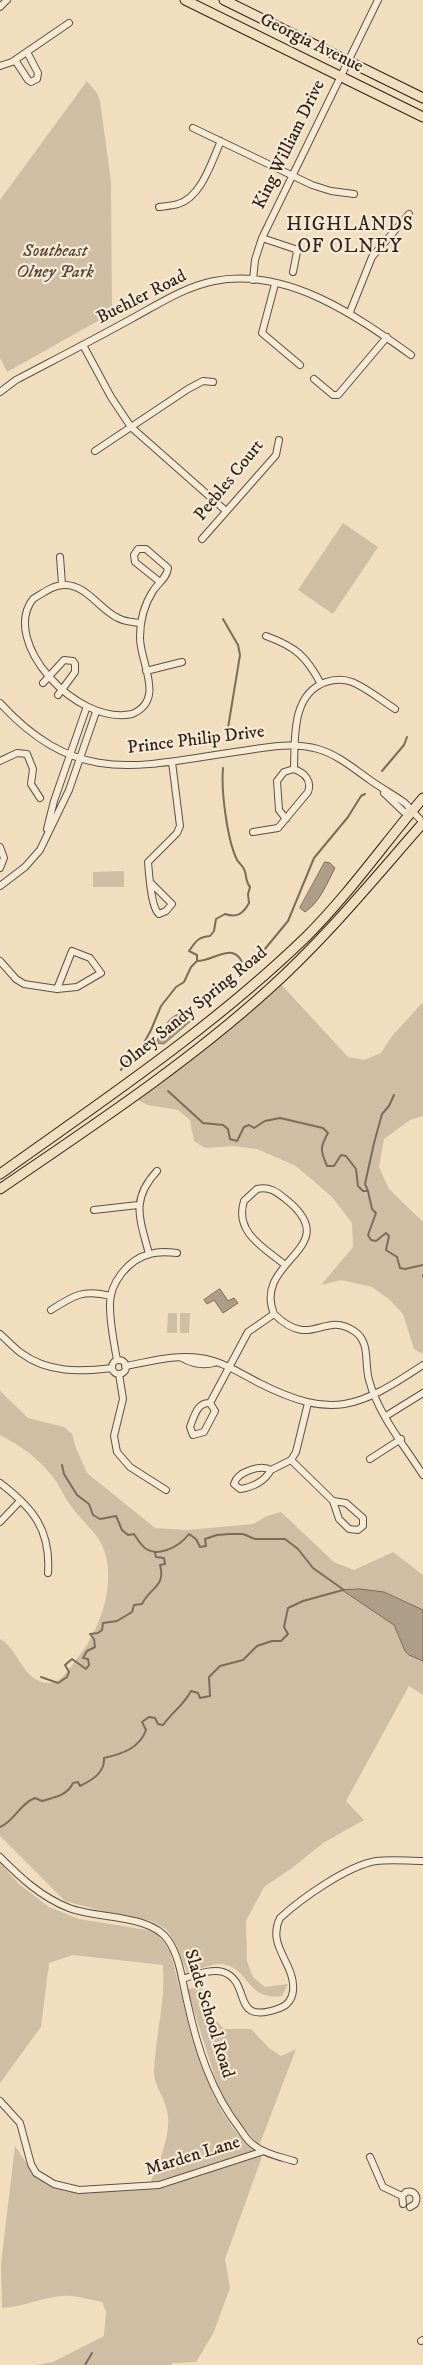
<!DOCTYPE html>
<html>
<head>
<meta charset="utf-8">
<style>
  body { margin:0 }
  canvas { display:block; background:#f0debf }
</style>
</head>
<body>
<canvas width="423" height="2365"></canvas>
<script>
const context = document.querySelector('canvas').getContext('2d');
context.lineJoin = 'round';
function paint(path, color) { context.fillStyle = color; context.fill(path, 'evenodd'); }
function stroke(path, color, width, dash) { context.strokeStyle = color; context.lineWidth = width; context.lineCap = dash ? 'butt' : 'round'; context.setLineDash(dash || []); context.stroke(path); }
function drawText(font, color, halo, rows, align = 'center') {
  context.font = font + ' "IM FELL DW Pica",serif'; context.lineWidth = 4.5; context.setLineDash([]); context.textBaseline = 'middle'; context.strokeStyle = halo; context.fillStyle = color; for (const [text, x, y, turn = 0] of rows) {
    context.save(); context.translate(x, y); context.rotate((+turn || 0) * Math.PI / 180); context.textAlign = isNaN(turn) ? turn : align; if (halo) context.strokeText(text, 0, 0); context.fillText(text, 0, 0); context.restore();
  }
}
paint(new Path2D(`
  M87,81L97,93L100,101L111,181L112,313L7,372L0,358V200Z
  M343,523L378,547L333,614L298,590Z
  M124,871V887H93V872Z
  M278,981L348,1057L364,1060L381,1053L392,1036L423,1002V1116L410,1120L384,1139L379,1167L389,1189L423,1222V1354L414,1349L403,1314L390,1300L372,1287L341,1280L321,1285L353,1247L352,1223L332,1197L296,1166L257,1149L234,1146L205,1148L194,1141L190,1120L178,1110L148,1105L133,1098Z
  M168,1313H177V1333H167Z
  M180,1313H190L189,1333H180Z
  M0,1391L28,1418L64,1427L72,1434L76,1448L87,1473L155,1528L187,1530L253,1524L267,1516L281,1512L334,1562L354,1570L393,1552L423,1575V1695L409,1686L346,1801L364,1820L323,1843L292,1868L264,1887L246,1921L247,1961L253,1977L265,1987L288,1984L282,1996C246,2001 250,1968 222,1964C212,1963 197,1970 187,1973L177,1946L167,1930L152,1921L113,1914L65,1901L0,1836V1639C19,1649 22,1682 49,1683C62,1684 71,1665 79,1656C101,1628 118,1580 102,1545C95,1531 80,1519 71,1506C64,1497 60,1486 53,1477C38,1458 21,1446 0,1435Z
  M0,1863L19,1884L49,1907L79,1919L153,1931L164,1942L170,1952C189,2018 203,2115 262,2157L225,2259L230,2288L213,2334L196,2362L173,2363L171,2365H35L53,2362L104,2336L106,2311L102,2302C90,2300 76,2295 63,2296C42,2297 24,2307 2,2308L1,2264L15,2146C20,2153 25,2162 31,2168C60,2197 110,2193 147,2189C157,2170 170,2138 168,2116C167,2101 154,2086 154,2072C155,2036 166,2001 163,1965L73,1955L49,1963L41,2027L0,2083Z
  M202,1987L212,2016L224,2029H251L269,2048L281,2056L296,2049L259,2146L243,2127L220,2093L187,1989Z`), '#cfbea3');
const water = new Path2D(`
  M325,862L330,863L335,868C327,883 320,902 305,912L300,908Z
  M184,1012L192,1014V1020L164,1044L156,1043C163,1029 167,1016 184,1012Z
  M220,1289L228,1301L234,1298L238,1303L223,1313L214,1300L207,1304L204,1300Z
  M360,1589L384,1592L423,1610V1661L409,1655L405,1651L394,1625L342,1590Z`);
paint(water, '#af9e87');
stroke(water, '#7c6c5b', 1);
stroke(new Path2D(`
  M223,619L238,645L240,655L226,740
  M382,771L404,745L407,737
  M197,961C215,961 237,938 244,969L255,961L288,921L314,858L348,817L361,796L365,794
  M121,1070C125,1061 134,1058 140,1050L151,1030L161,1006L176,987L184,982L191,967L197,961V955L189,951C196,941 198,937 210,936L214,931L216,919L225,914C237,918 243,914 249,903L248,894L250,887C245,881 247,875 244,869C242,865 239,863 237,860C227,839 221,791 223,768
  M168,1091L203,1123L223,1125L228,1129L230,1139L237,1141L244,1127L249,1125L254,1128L265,1121L280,1118L323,1128L328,1133C320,1147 320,1150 327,1166H334L341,1155L346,1156L356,1169L358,1186L363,1191H368L372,1209L376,1213L368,1235L371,1240L376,1241L386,1233L389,1236L386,1250L397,1257L400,1268L405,1269L423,1265
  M368,1191L365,1184L374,1143L382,1114L389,1106L394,1095
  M423,1275V1276
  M62,1465L64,1474L77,1495L89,1504L93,1515L100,1519L116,1516L122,1530L128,1535L134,1534C137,1538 138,1541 141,1544C154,1561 179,1547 189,1534L196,1539L200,1547L206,1546L205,1539L217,1535L230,1534H243L255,1539H285L298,1549L313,1568L344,1590
  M41,1677L58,1683L67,1677L69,1672L65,1665L72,1659L86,1669L89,1665L88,1659L83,1658L87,1651L95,1647L94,1639L90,1634L98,1633L102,1630L103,1623L117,1621L132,1612L134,1605L142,1604C150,1587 166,1587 160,1565L165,1564L164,1558L156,1557L155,1553
  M0,1827C15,1821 19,1804 35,1798L42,1801C54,1797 67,1796 73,1783L78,1782L80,1786C92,1780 105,1773 104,1758C122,1754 140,1748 146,1730L142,1722L149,1717L155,1718L158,1724L163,1725C172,1712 184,1705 191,1691L198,1693L200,1698L210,1696L209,1677L220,1666L243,1660L257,1646L272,1641H281L288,1634L284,1627L288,1608L303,1601L343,1590
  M85,2365L92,2353`), '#7c6c5b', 2);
const minor = new Path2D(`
  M0,7L7,0
  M15,60L28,80L31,82L37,79L38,73L27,52
  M0,66L12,62L69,23
  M193,128L312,185L331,191L354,194
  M159,207C165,206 172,206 178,204C202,197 212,160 221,141
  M262,238L295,249L297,252L293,272
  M253,280L255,260L262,238L378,0
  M275,284L262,333L300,365
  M350,312L372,257L409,214
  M83,345L111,397L131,427L226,511
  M314,379L333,395H338L387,337
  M0,392L16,380C54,360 93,340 131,319C157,305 184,287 214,281C287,267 355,315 411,355
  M95,451L188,389L203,381L213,382
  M202,539L276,455L279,440
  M60,557L62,584
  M140,623C133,622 125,622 118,618C100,610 86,584 64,585C53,585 43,593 33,599C0,641 76,726 132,714C166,700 140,663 140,638C140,621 144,605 153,591C158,583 167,578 168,568L146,549H138L134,555L135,562L160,582
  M266,636C296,647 306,656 321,684
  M146,671L182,662
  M43,683L64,660L73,661L75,664V672L58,695
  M0,703C79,789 141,765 242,751C267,747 293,742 318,749C338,755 353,768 370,780C381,788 394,795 405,803C411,809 416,816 423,822
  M0,761L17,753L27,754L33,769L31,784L40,798
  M384,793L404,812H411
  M286,819L279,810L277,781L284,772L294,769C295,739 291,694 326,682C335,679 344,679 352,682C367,688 381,700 395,709
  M47,829L54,801L86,709
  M253,832L278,828L308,792C312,781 305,773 294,769
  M0,847L4,858L0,868
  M151,883L172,904L166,911L159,914C151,908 149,873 148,862L177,833L180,826L172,762
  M0,886L25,867L40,850L69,790L96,712
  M0,961L16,979L24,984L57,989L77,987L101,973L90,958L72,951L57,989
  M94,1210L138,1205
  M149,1254C140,1219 130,1200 157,1171
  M51,1310C74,1295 84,1289 111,1296
  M274,1314C312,1351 323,1310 354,1331C371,1342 364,1363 369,1380C378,1414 404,1445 423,1475
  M0,1334C7,1340 13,1347 21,1353C48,1373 80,1372 112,1368
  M182,1358C193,1364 203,1366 214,1363
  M117,1360C114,1343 110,1324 110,1306C109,1284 128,1259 150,1254C159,1251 168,1252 177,1253
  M112 1367a7 7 0 1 1 14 0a7 7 0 1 1-14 0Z
  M125,1366C149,1362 176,1354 200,1358C222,1361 240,1373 259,1383C333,1420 358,1408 423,1365
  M119,1374L123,1399L114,1436L117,1452L130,1467L166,1490
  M210,1403L215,1411L204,1432L193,1435L190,1427C194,1417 197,1402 210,1403L248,1332L274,1314C252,1260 345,1249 288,1201C278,1193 271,1186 257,1189L244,1201C234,1232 264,1248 284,1264
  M386,1416L423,1393
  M370,1459L401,1439
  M291,1460L333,1501L339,1519L349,1529L358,1530L363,1526V1518L346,1503L333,1501
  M271,1470C264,1482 254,1487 240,1489L234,1484C237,1472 260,1464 271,1470L291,1460L296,1452L308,1403
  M0,1483C33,1508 51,1530 48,1573
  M0,1522L20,1501
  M0,1857C21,1878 41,1897 69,1908C97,1919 150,1914 168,1940C180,1957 182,1981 187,2001C197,2047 211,2092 240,2129C244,2135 248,2142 255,2146C265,2154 281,2157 294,2161
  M182,1979C193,1976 211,1968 223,1972C253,1982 229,2027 280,2008C288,2005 292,1999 293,1991C296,1964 266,1946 280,1918C302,1898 347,1866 376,1861C392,1859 408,1861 423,1861
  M0,2101L20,2123L31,2164L36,2173L54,2184L79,2190L159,2185L264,2151
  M370,2157L383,2187L402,2196
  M403,2204L402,2196L406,2192C414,2190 419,2196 415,2204L410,2207
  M421,2341L423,2340`);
const major = new Path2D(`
  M185,0L423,117
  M224,0L423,98
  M0,1174C105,1099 213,1027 306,937C349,894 384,844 423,798
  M0,1189C92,1126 185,1065 268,990C325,939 373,880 423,823`);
stroke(minor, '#605042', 8);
stroke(major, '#302119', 11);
stroke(minor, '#f5ead5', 6);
stroke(major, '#f0debf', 9);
drawText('18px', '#302119', '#f5ead5', [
  ["Georgia Avenue",311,44,26],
  ["King William Drive",290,145,-64],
  ["Buehler Road",142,298,-27],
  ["Peebles Court",230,481,-51],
  ["Prince Philip Drive",196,741,-7],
  ["Olney Sandy Spring Road",194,1009,-39],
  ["Slade School Road",208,2014,73],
  ["Marden Lane",193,2157,-17]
]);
drawText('italic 18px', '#58483c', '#f5ead5', [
  ["Southeast",55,252],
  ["Olney Park",55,273]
]);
context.letterSpacing = '1px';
drawText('19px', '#302119', '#f5ead5', [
  ["HIGHLANDS",350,226],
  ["OF OLNEY",350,248]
]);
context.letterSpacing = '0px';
</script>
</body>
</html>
